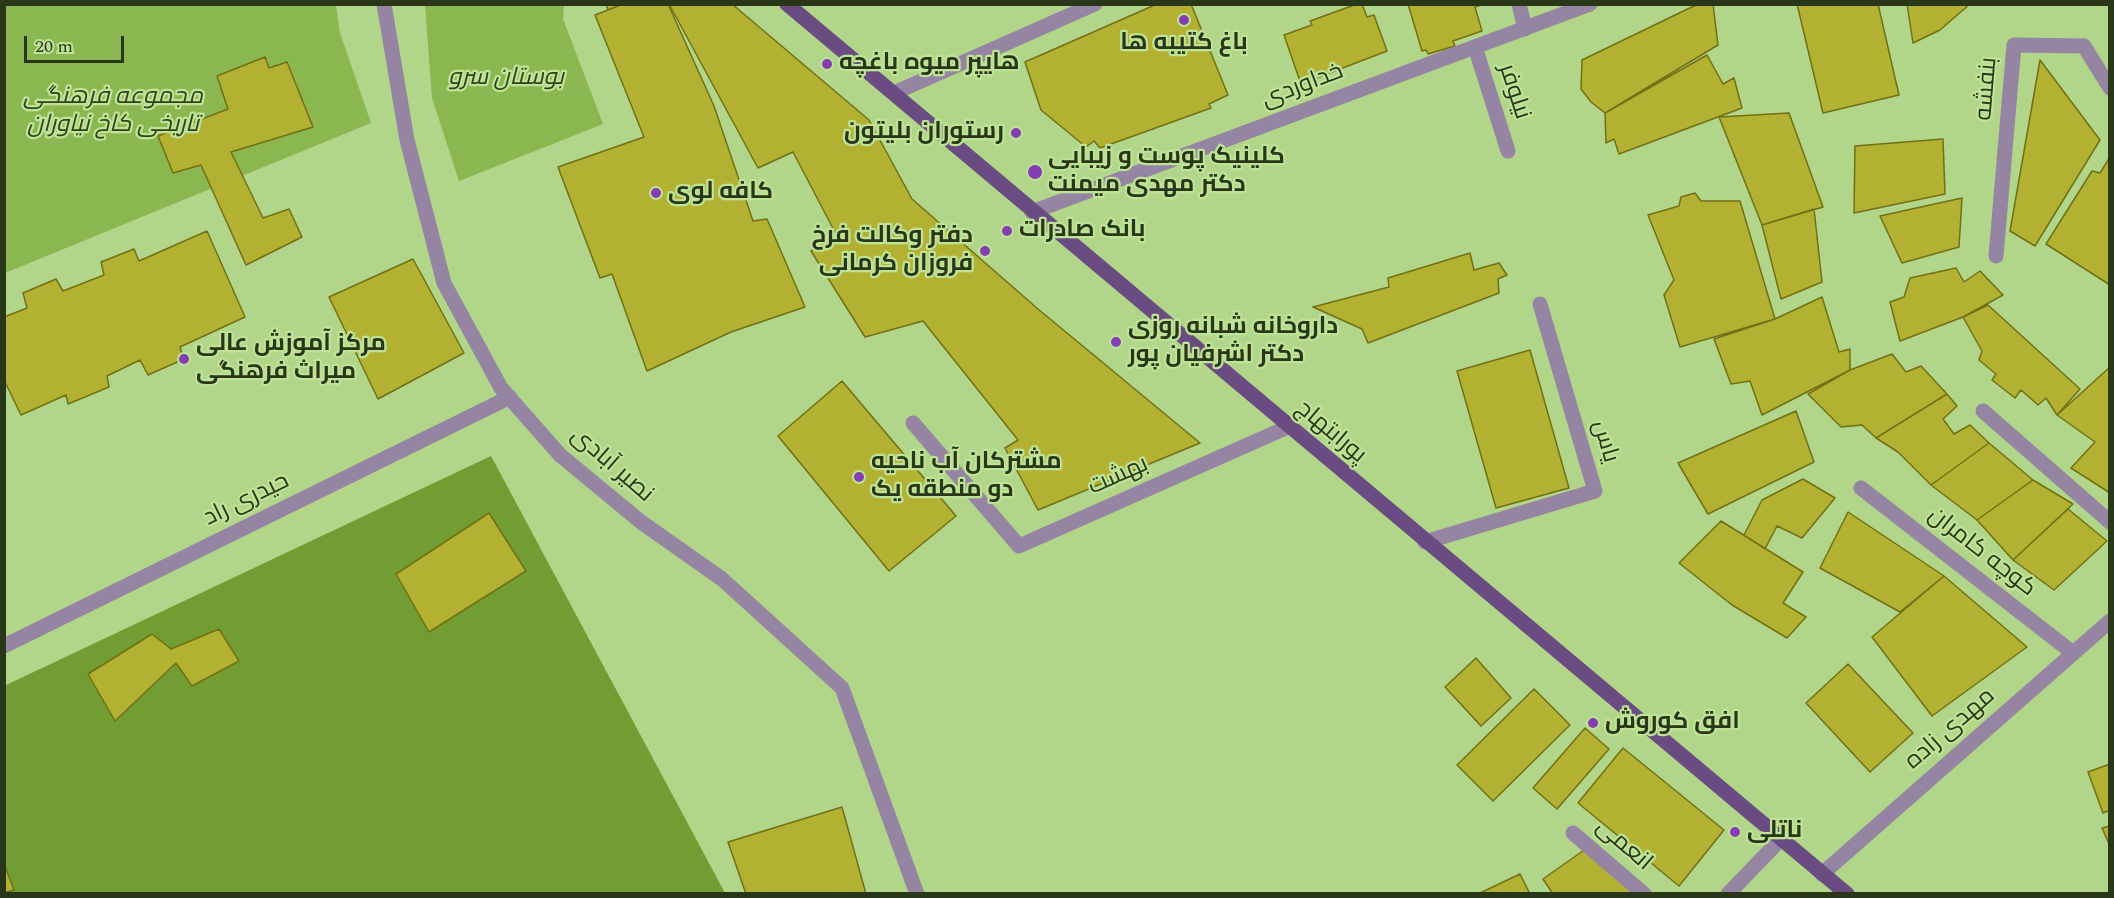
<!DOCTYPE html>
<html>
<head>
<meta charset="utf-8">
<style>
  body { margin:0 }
  #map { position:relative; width:2114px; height:898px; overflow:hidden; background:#b1d589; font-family:Spectral,serif }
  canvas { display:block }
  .frame { position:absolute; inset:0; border:6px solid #293718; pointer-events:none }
  .scale { position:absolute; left:24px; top:36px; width:100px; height:27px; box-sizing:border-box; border:3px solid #293718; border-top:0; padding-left:8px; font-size:18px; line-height:21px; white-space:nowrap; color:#293718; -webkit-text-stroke:4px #bee296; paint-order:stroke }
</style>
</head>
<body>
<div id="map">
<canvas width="2114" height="898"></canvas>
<div class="frame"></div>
<div class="scale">20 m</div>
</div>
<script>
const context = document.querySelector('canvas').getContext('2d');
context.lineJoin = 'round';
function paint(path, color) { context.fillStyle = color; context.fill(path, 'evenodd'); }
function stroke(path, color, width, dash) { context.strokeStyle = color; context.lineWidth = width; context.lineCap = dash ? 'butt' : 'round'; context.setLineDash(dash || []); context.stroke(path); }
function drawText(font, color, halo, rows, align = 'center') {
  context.font = font + ' Spectral,Cairo,serif'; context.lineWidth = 4.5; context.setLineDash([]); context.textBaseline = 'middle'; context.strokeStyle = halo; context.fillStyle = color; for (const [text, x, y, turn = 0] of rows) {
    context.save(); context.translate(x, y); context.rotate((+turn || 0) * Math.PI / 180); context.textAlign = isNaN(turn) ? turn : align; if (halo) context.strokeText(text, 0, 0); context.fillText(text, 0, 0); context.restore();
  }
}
paint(new Path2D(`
  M5,5H336L340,33L371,123L5,273Z
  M425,5H564L563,19L603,124L459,181L432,98Z`), '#8ab74f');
paint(new Path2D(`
  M491,456L725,893H5L4,686Z`), '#719d32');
const building = new Path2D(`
  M606,4H623L608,10Z
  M623,4H668L714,106L753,221L767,219L805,307L731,332L647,371L612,274L600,278L558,167L644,137L595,15Z
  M669,4H732L869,120L912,199L1038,309L1200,443L1038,510L1005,448L1018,440L923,321L865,337L811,251L837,236L793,152L758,168Z
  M1157,4H1191L1228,95L1209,104L1211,108L1100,148L1094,141L1086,147L1041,110L1025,62Z
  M1357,4H1362L1367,17L1374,15L1387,51L1301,84L1284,35L1312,25L1310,21Z
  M1408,4H1484L1475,7L1482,31L1453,41L1455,46L1428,54L1426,50L1422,51Z
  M1698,4H1713L1718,45L1605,113L1591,102L1581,89L1582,60Z
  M1797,4H1878L1899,95L1823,113Z
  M1907,4H1970L1940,30L1913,43Z
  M1707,55L1723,84L1734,78L1742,108L1619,154L1614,139L1606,143L1605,113Z
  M265,57L269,68L287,62L313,127L231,152L263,218L289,209L302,237L246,265L201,165L173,173L158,136L228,109L217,76Z
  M2040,60L2100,140L2035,246L2010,231Z
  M1789,113L1823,207L1762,225L1719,117Z
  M1943,139L1945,194L1854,213L1855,146Z
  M2110,157V285L2046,244L2092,171L2100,173Z
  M1695,193L1701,201H1740L1775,319L1680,347L1664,295L1674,280L1648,215L1679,206L1681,197Z
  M1962,198L1959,247L1902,263L1880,216Z
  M1814,209L1822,282L1781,299L1762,225Z
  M207,231L245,317L180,347L184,359L148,375L140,360L107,376L109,387L68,404L66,395L21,415L4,380V317L27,308L23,293L56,279L63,291L104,275L101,262L134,249L139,261Z
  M1470,253L1474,270L1499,263L1507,275L1498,279L1499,293L1368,343L1362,329L1313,307L1389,287L1388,278Z
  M413,259L464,353L378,399L329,297Z
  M1956,268L1964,282L1980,271L2003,295L1963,317L1900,341L1890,302L1904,297L1910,278Z
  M1822,297L1839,352L1850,349V370L1762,415L1750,381L1731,384L1714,339L1775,319Z
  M1988,305L2080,389L2057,415L2046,398L2038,405L2021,390L2015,398L1992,380L1996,374L1979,360L1982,351L1963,317Z
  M1530,350L1569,488L1496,508L1457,371Z
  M1892,354L1906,372L1921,366L1947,394L1876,438L1862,425L1841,427L1808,394L1850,370Z
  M2110,367V493L2071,468L2095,442L2057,415Z
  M842,381L956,516L889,571L778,436Z
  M1947,394L1957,406L1943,419L1954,434L1970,425L1989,443L1931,485L1898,452L1876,438Z
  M1796,411L1814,462L1708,514L1678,463Z
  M1989,443L2033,480L1977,520L1931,485Z
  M1803,479L1835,498L1802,538L1777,526L1765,549L1744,535L1762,500Z
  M2033,480L2073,504L2013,560L1977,520Z
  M2068,509L2107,541L2054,590L2013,560Z
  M1848,512L1944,576L1900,612L1820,568Z
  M489,513L526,571L429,632L396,574Z
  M1721,521L1803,572L1783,603L1806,617L1787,638L1732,605L1679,563Z
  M1944,576L2027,647L1932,716L1872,637Z
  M219,629L239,661L192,686L176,663L115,721L88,674L152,634L171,649Z
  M1476,658L1511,698L1481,726L1445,687Z
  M1848,664L1913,733L1870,772L1806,703Z
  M1534,689L1570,725L1493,801L1457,765Z
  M1585,728L1609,749L1557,809L1533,788Z
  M1623,748L1724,830L1679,886L1578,803Z
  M2110,764V810L2103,813L2088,772Z
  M842,807L866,894H746L728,842Z
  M2110,826V846L2102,828Z
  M1587,848L1639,894H1553L1543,879Z
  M4,864L14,890L4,893Z
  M1520,874L1530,894H1478Z`);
paint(building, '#b2b132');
stroke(building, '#717014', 1.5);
stroke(new Path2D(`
  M384,4L407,140L444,283L501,388L560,455L641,522L722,579L842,688L917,894
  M1519,4L1525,29
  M1475,47L1508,151
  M894,93L1095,4
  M1032,212L1590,4
  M1996,256L2014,45L2084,46L2110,88
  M1983,411L2110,522
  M913,423L1019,546L1288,427
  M1861,488L2073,653
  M1425,542L1595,491L1540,304
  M4,646L510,397
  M1573,833L1644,894
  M1822,874L2110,621
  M1728,894L1780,840`), '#9585a3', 15);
stroke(new Path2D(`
  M787,4L1847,894`), '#6b4c82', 15);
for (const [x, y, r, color] of [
  [1184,20,6,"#833eb1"],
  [827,64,6,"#833eb1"],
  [1016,133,6,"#833eb1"],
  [1035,172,8,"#833eb1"],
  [656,193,6,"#833eb1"],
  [1007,231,6,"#833eb1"],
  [985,251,6,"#833eb1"],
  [1116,342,6,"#833eb1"],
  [184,359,6,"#833eb1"],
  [859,477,6,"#833eb1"],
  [1593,723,6,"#833eb1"],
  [1735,832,6,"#833eb1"]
]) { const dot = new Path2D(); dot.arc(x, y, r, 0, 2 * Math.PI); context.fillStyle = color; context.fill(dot); stroke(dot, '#bee296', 2); }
drawText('bold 24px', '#293718', '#bee296', [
  ["باغ کتیبه ها",1184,44,"center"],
  ["هایپر میوه باغچه",839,64],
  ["رستوران بلیتون",1004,133,"right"],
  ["کلینیک پوست و زیبایی",1048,158],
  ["دکتر مهدی میمنت",1048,186],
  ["کافه لوی",668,193],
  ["بانک صادرات",1019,231],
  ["دفتر وکالت فرخ",973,237,"right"],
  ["فروزان کرمانی",973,265,"right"],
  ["داروخانه شبانه روزی",1128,328],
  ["دکتر اشرفیان پور",1128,356],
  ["مرکز آموزش عالی",196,345],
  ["میراث فرهنگی",196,373],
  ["مشترکان آب ناحیه",871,463],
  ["دو منطقه یک",871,491],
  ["افق کوروش",1605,723],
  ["ناتلی",1747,832]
], 'left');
drawText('italic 24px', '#304319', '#bee296', [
  ["بوستان سرو",506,79],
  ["مجموعه فرهنگی",113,98],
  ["تاریخی کاخ نیاوران",113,126]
]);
drawText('24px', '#293718', '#bee296', [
  ["خداوردی",1303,87,-21],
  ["بنفشه",1988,89,-85],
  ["نیلوفر",1513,92,72],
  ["پورابتهاج",1330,433,40],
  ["یاس",1604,442,74],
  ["نصیر آبادی",611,466,41],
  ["بهشت",1119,477,-24],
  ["حیدری راد",247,501,-26],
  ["کوچه کامران",1981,553,38],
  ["مهدی زاده",1951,730,-41],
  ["انعمی",1623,846,41]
]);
</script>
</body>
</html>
